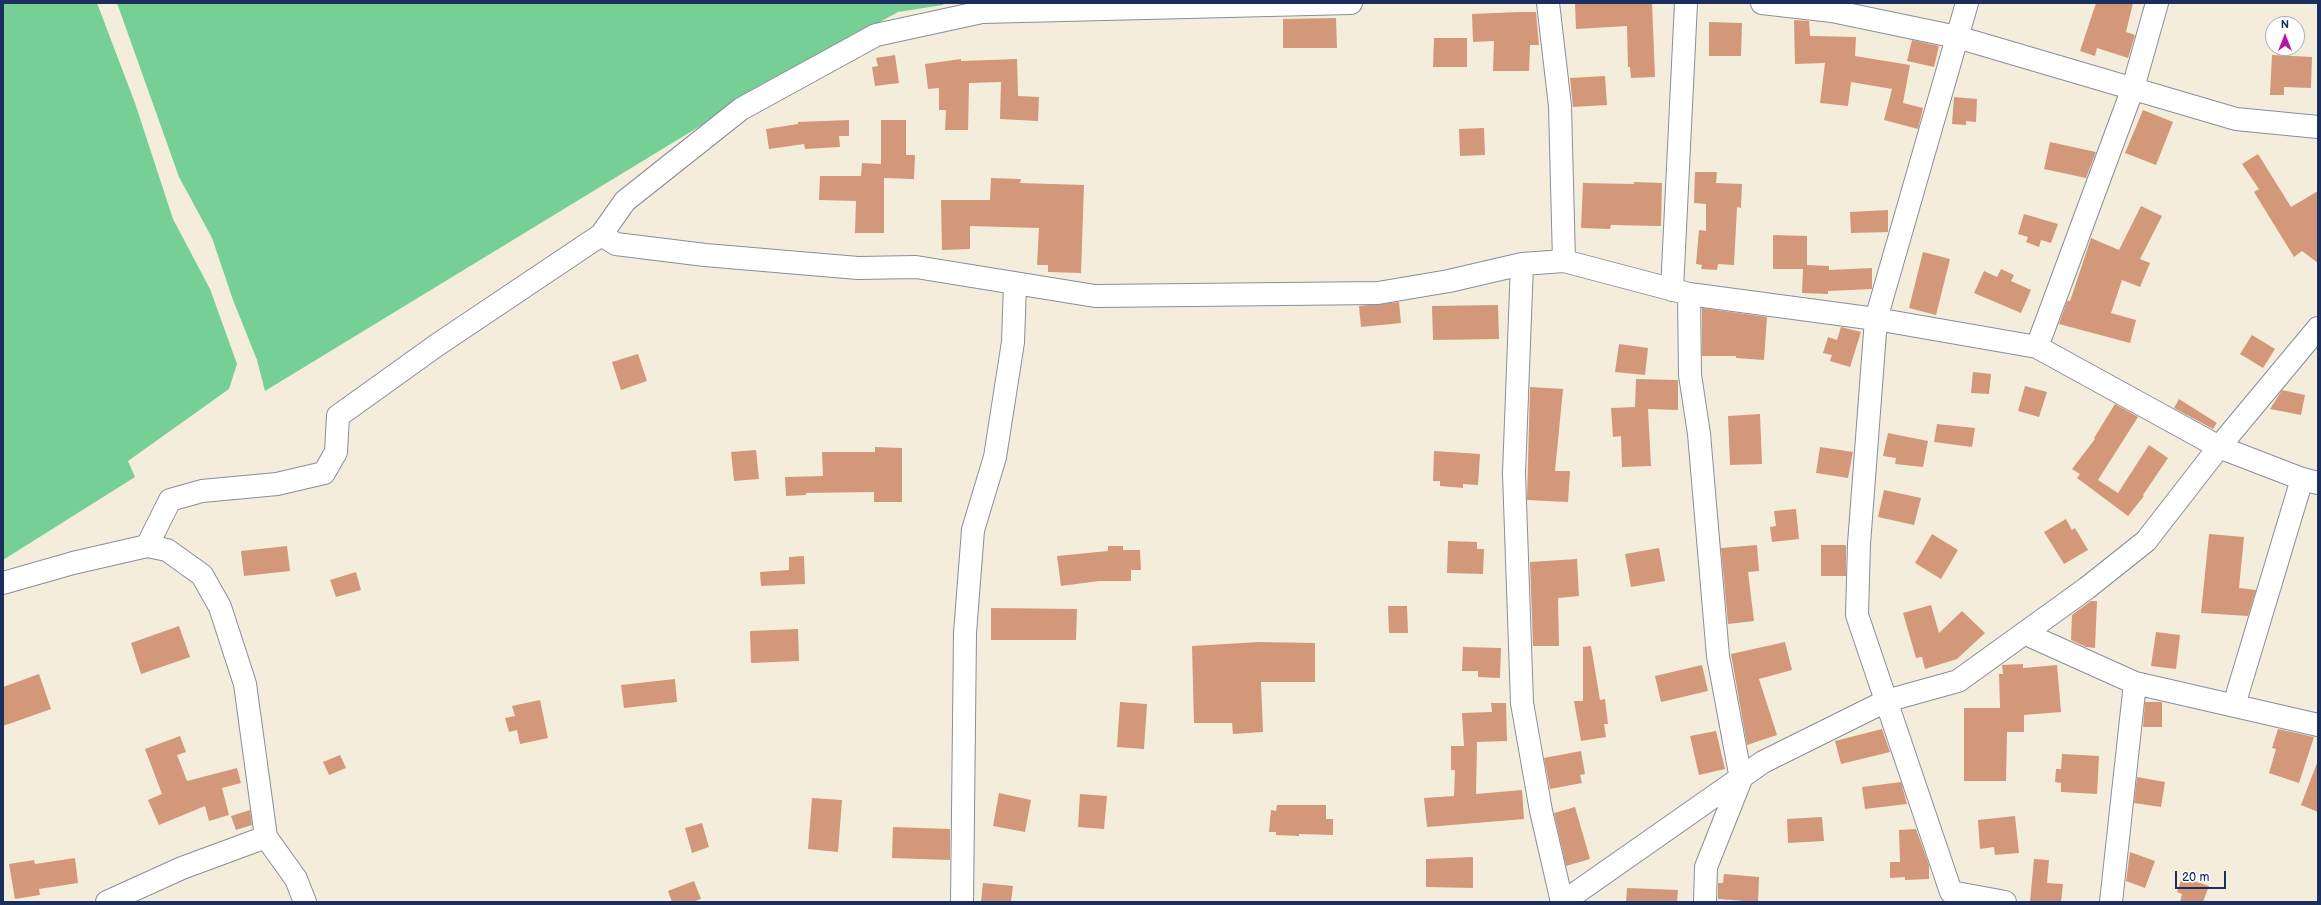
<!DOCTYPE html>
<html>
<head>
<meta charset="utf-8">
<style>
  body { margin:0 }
  #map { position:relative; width:2321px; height:905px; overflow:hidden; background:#f5eddb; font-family:"Balsamiq Sans",sans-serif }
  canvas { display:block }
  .frame { position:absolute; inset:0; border:4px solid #1b2f5e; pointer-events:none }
  .north { position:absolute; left:2265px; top:16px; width:40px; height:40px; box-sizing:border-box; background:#fff; border:1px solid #a4acbf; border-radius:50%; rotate:0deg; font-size:11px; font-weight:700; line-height:16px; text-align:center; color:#1b2f5e }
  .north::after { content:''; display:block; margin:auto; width:14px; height:18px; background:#b5179e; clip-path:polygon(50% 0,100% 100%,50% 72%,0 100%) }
  .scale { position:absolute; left:2175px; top:871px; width:51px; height:18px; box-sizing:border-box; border:2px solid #1b2f5e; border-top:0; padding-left:5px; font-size:12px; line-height:14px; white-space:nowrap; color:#1b2f5e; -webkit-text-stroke:3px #fff; paint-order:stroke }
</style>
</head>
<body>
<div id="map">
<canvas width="2321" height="905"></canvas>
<div class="frame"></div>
<div class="north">N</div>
<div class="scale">20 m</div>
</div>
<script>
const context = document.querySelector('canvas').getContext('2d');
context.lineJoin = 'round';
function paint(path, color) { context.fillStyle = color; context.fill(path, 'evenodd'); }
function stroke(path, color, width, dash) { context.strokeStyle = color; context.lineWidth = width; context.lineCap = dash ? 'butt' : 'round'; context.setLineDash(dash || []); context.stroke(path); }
paint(new Path2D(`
  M3,3H97L135,103L173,219L210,289L237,364L229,389L128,461L135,477L3,560Z
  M117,3H944L943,5L898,12L779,78L265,391L257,360L233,300L212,238L179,177Z`), '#76d096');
paint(new Path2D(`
  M1575,3H1652L1655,77L1631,78L1630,67H1628L1627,26L1576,29Z
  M2096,3H2133L2126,32L2135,35L2128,58L2097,48L2095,56L2080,51Z
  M1519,12H1536L1539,45H1530L1529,71H1493L1494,41L1473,42L1472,14Z
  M1336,18L1337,48H1283V19Z
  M1794,20L1809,21L1810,36L1856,37L1855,56L1910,65L1903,103L1923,108L1918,129L1884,120L1892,89L1851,82L1848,106L1820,103L1825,63L1795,64Z
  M1709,22L1742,23L1741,56H1709Z
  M1434,38H1467V67H1433Z
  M1912,40L1939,46L1934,67L1907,61Z
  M895,55L899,83L875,86L872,67L878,66L876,58Z
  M2272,55L2312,57L2311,88L2284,87V95H2270Z
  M961,59V61L1017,59L1018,96L1039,97L1038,121L1000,119L1001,82L969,83L968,130H945L946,110H939V88L928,89L925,64Z
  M1605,76L1607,105L1573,107L1570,78Z
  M1954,97L1977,99L1976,122L1966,121V125L1952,124Z
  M2143,110L2173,122L2156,165L2125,153Z
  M849,120V136H839L840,147L805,149L804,144L769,149L766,129L798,124V122Z
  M881,120H906V155H915L914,179L884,178V233H855L856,201L819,200L820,176H861L862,163L881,164Z
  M1484,128L1485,155L1460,156L1459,129Z
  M2050,142L2096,152L2086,178L2044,169Z
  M2258,154L2291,207L2318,191V263L2302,251L2294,257L2254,192L2259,189L2242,164Z
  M1695,172H1717L1716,183L1742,184L1741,208L1737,207L1734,265L1718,264L1717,270L1701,269L1702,265L1696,264L1699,230L1706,231V204L1694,203Z
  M991,178L1021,179L1020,183L1084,185L1081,273L1048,272V265H1037L1039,228L970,226V249L942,250L941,200H990Z
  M1634,182L1662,183L1661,226L1611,225L1610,229L1581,228L1583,183L1634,184Z
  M2141,206L2162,216L2140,259L2150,263L2140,287L2122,280L2111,313L2136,320L2130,343L2059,324L2067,301H2070L2091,238L2119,250Z
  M1888,210V232L1851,233L1850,212Z
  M2024,214L2058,224L2051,243L2041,240L2039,247L2026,242L2028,237L2018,234Z
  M1773,235L1807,236V265L1829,266V270L1872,268V289L1828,291V294L1802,293L1803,269H1773Z
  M1923,252L1950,259L1936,315L1909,308Z
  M2001,269L2014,275L2011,281L2031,290L2021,313L1974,293L1984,271L1997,277Z
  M1399,302L1401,323L1361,327L1359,306Z
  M1498,305L1499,339L1433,340L1432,306Z
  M1702,308L1767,317L1764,360L1736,358V356H1702Z
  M1841,327L1861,332L1850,367L1830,361L1832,355L1823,353L1828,337L1837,340Z
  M2252,335L2275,349L2263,368L2240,354Z
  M1619,344L1648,348L1645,375L1615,372Z
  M638,354L647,381L621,390L612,362Z
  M1973,372L1991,374L1989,394L1971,393Z
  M1636,379L1678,380V410L1648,409L1651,466L1622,467L1621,436L1613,437L1611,408L1635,407Z
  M2025,386L2047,392L2039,417L2018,411Z
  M1530,387L1563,389L1555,471H1570L1568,502L1527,500Z
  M2282,390L2305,395L2301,415L2270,409Z
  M2179,399L2217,423L2213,429L2174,408Z
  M2115,404L2138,417L2098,480L2118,493L2149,445L2168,458L2143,495L2144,496L2128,516L2077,478L2080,474L2072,469L2095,439L2094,438Z
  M1760,414L1762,464L1730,465L1728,416Z
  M1937,424L1975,428L1972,447L1934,442Z
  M1888,433L1928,441L1923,467L1895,464L1896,458L1883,456Z
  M875,447L902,448V502H874V492L806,493V495L786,496L785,477L823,476L822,452H875Z
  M1820,447L1853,452L1848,478L1816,473Z
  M756,450L759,479L734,481L731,452Z
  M1434,451L1480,454L1478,485L1463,484V488L1440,486V481H1433Z
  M1884,490L1921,498L1914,525L1878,517Z
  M1796,509L1799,539L1772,542L1770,527L1776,526L1774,511Z
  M2066,519L2072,530L2075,528L2088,550L2064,564L2044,532Z
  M1932,534L1958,550L1941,579L1915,563Z
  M2209,534L2244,537L2239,588L2256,590L2248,616L2201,613Z
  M1448,541L1477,542V549H1484L1483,574L1447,573Z
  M1757,545L1759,571L1748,572L1754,621L1728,624L1721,548Z
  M1821,545H1846V576H1821Z
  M287,546L290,571L244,576L241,551Z
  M1108,546H1123V550H1140L1141,570H1131V581H1099L1061,586L1057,556L1108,551Z
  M1659,548L1665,581L1631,587L1625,554Z
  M804,556L805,584L761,586L760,572L789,570V557Z
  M1577,559L1579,596L1558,598L1559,646H1533L1530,562Z
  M356,572L361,590L336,597L330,580Z
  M2091,601H2097L2095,648L2086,647L2071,640L2072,615Z
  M1931,605L1939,633L1962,611L1985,633L1957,659L1925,669L1922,657L1916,658L1903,613Z
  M1388,606H1407L1408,633H1389Z
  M991,608L1077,609L1076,640H991Z
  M179,626L190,657L141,674L131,643Z
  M798,629L799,661L751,663L750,631Z
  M2156,632L2180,635L2176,669L2151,666Z
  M1259,642L1315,643V682H1261L1263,732L1233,734L1232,723H1194L1192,646Z
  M1785,642L1792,670L1759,679L1777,735L1747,745L1731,654Z
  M1591,646L1600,700L1605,699L1608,724H1604L1606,737L1581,741L1574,701H1583V647Z
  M1463,647L1501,648L1500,678L1478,677V671H1462Z
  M2023,664V668L2057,665L2061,712L2024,715V732H2007L2006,781H1964V708H2000L1999,674H2003L2002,665Z
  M1702,665L1708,691L1661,702L1655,676Z
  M39,674L51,709L3,726V687Z
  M675,679L677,702L624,708L621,685Z
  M540,700L548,738L520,744L517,730L509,732L505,718L515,716L512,706Z
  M1120,702L1147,704L1144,749L1117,747Z
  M2145,702H2162V727H2143Z
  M1491,703H1506L1507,741L1477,742L1476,794L1522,790L1524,819L1427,827L1424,798L1454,796L1455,770H1451V746H1464L1462,713L1492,712Z
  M1882,729L1890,752L1841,764L1835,741Z
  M2278,729L2314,737L2299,783L2269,773L2276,749L2272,748Z
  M1716,731L1725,769L1699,775L1690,736Z
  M180,736L186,752L177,755L187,781L237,768L241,783L222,788L229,815L209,821L205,806L159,825L148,800L162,794L145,749Z
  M1581,751L1585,774L1580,775L1582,783L1550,789L1544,758Z
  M2062,754L2099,756L2097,794L2061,792V783L2055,782L2056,769H2061Z
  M340,755L346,768L329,775L323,762Z
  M2317,763H2318V812L2301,805Z
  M2137,777L2165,782L2161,807L2134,803Z
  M1901,782L1907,804L1865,809L1862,787Z
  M999,793L1031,800L1025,832L993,826Z
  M1080,794L1107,796L1104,829L1078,827Z
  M812,798L842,800L838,852L808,849Z
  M1277,805H1326V819H1333V835L1299,834V836L1276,835V832H1269L1271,810L1276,811Z
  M1575,807L1590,859L1566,866L1554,813Z
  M250,810L252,825L236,830L231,816Z
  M2015,816L2019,853L1995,855L1994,847L1980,849L1978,820Z
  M1822,817L1824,841L1788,843L1787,819Z
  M702,823L709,847L692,853L685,828Z
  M893,827L950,829V860L892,858Z
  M1916,829L1929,865V879L1905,880V877L1890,878V862H1900L1899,830Z
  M2130,852L2155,861L2145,888L2126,881Z
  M1473,857V888L1426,887V859Z
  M75,858L78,883L39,889L40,895L15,899L9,864L34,860L35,864Z
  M2034,859L2049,860L2047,883L2063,884L2061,902H2030Z
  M1724,874L1759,877L1758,902L1718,899V883H1723Z
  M2182,877L2209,886L2203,902H2180L2182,894L2177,892Z
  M694,881L701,899L692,902H672L668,891Z
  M983,883L1013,886L1011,902H981Z
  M1627,888L1678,890L1677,902H1626Z`), '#d3987a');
const minor = new Path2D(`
  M1548,3L1560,106L1564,261
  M1762,3L1832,11L1957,37L2236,119L2318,127
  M1967,3L1876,319L1859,544L1857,615L1951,892L2005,902
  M601,235L616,244L705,255L858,268L916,267L1095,296L1378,293L1449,281L1522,264L1564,261L1689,294L1876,319L2037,347L2219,447L2302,479L2318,483
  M1522,264L1514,473L1522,703L1541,811L1562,902
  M1672,290L1686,3
  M1689,294L1690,375L1699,434L1718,656L1741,779L1706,867L1705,902
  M2037,347L2133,88L2157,3
  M147,546L170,500L202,491L277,484L324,473L336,452L338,416L437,345L601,235L625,201L741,109L876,35L982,12L1351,3
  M3,583L73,563L147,546L167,550L202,575L220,607L245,684L266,837L296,879L305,902
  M2026,634L2135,683L2318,725
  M2234,705L2302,479
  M107,902L182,868L266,837
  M962,902L965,633L973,530L995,457L1013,342L1015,284
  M1563,902L1763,762L1886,701L1958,681L2087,588L2146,541L2219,447L2318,328
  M2111,902L2135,683`);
stroke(minor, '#888e9c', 24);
stroke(minor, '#fff', 22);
</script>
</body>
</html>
